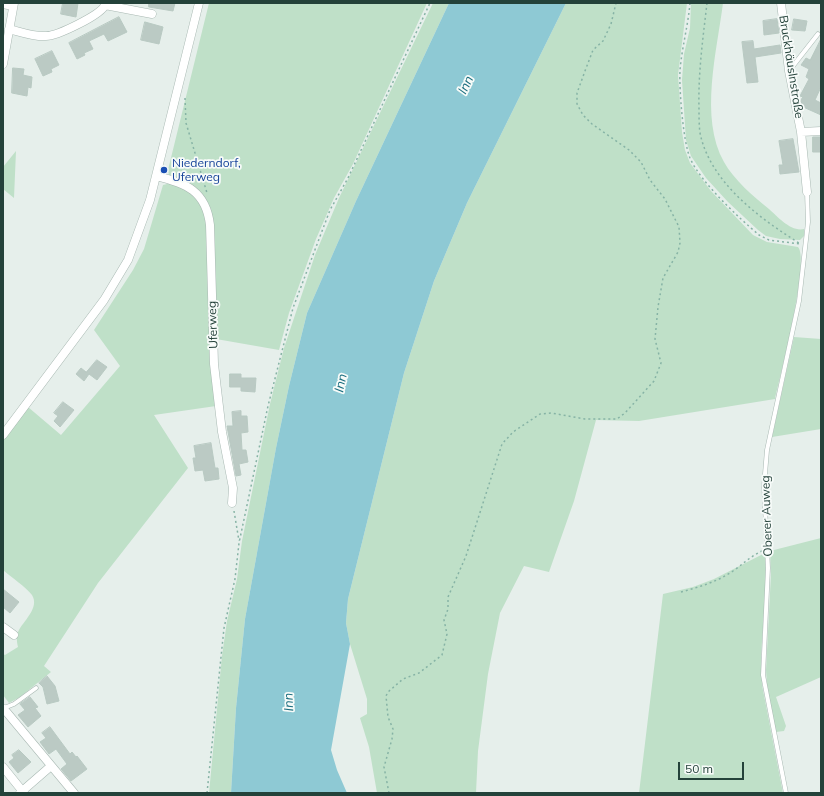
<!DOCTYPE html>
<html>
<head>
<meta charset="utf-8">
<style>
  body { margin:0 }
  #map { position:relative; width:824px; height:796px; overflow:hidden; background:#e6efeb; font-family:Mulish,sans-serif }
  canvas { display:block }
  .frame { position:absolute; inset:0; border:4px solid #24423a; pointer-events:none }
  .scale { position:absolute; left:678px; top:762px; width:66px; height:18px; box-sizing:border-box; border:2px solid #24423a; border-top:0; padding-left:5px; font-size:12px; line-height:14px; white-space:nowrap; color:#24423a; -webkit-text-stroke:3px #f7fbf9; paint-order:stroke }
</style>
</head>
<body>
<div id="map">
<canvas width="824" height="796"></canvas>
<div class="frame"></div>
<div class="scale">50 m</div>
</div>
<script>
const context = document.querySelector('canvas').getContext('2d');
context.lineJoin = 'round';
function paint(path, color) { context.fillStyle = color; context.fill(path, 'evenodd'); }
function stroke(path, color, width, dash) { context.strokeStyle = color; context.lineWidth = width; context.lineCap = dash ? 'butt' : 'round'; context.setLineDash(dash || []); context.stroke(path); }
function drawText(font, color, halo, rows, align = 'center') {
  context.font = font + ' Mulish,sans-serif'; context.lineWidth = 3.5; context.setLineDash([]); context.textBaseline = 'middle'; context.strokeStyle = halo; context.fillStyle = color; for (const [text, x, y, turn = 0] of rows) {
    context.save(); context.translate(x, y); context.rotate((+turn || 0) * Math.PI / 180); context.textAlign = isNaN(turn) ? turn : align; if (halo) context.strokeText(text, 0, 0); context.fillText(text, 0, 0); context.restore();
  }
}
paint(new Path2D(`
  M209,3H427L353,164L334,198L316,239L289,313L279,350L216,339L207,203L169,175L168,170Z
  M433,3H449L356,201L307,313L289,386L276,448L245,619L236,708L231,793H209L222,656L227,621L237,579L242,541L270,404L284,348L315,255L339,198Z
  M566,3H687L678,75L682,132L685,150L690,163L711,191L753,235L767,242L798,247C810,260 780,377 775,399L639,421L596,420L574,501L549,572L524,566L500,613L488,674L478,751L476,793H377L369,747L360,718L367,714V699L350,644L346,623L348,599L404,373L434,281L467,203Z
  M691,3H723C717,51 699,118 724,162C734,180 753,196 769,209C778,217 791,232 804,229V236L800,240L780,239L766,236L758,230L728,202L706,178L691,156L686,140L682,80L684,54L690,28Z
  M16,151L14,198L3,189V167Z
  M171,183L193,192L206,212L216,406L154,415L188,468L98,583L44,666L51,672L20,697L9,703L3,695V654L5,655L18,647C17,643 16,636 18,632C23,621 40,608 32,595C25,586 12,578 3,570V440L28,407L61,435L120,366L94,330L133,270L144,249L163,185Z
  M794,337L821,339V429L772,437Z
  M821,538V677L776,697L786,726L784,731L776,732L767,686L766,670L771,574L770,551Z
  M765,553L766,585L761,656L762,685L783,793H639L663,594L693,587L714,579Z`), '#bfe0c8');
paint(new Path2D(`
  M449,3H566L467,203L434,281L404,373L348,599L346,623L350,644L331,750L337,770L347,793H231L236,708L245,619L276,448L289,386L307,313L356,201Z`), '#8ec9d4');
const building = new Path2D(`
  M63,3H78L76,17L61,14Z
  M149,3H175L173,11L149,7Z
  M119,17L127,32L108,41L104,34L89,41L93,49L84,53L85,55L77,59L69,43Z
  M777,19L779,33L764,35L763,21Z
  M794,19L807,21L805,31L792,30Z
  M145,22L163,27L159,44L141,40Z
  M821,39V87L815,100L821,103V115L801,106L800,101L803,97L800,96L809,79L806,77L809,69L801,65L806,58L810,60Z
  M753,41L754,49L780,45L781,53L755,57L758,82L747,83L742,42Z
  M52,51L59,65L51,69L52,72L43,76L35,59Z
  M13,68L24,69L23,75L32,77L31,88L28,87L27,96L12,93Z
  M813,137H821V152H813Z
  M793,139L799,172L780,174L779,165H783L779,141Z
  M97,360L107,367L97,380L89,374L84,381L76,374L81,368L86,372Z
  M230,374H241V378H256L255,392L241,391V387H230Z
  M63,402L74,410L60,427L54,421L58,416L54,413Z
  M241,411V416H247L248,432L241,433L242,450H246L248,462L239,464L241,475L236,476L227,426H233L232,412Z
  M211,443L215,468H218L219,479L205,481L203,470L195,471L193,458H196L194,446Z
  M3,589L19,602L10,613L3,607Z
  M47,676L55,686L59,701L47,704L43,687L39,683Z
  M30,697L38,707L35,708L41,716L28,727L18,715L25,710L20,704Z
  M50,727L70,754L72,752L76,757L77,756L87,769L71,781L61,769L67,764L56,749L49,754L40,742L46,738L42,733Z
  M19,750L31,762L18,773L9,762L14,758L12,755Z`);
paint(building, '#bbcac4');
stroke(building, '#b8c9c2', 1);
const lane = new Path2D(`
  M789,71L818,34
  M4,708L14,704L36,688
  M786,793L763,675L768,568L764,486L767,450L799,301L808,222L807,192`);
const street = new Path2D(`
  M781,3L789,71L801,132L807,192
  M3,4L13,6
  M9,29C21,32 34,37 46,36C57,36 101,15 105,5L152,14
  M3,64L14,3
  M801,132L821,131
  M156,176C186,183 206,191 210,225L214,364L222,432L233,488L232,503
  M3,435L104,300L128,260L150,200L199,3
  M3,627L14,635
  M4,709L74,793
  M3,767L24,793
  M20,793L51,766`);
stroke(lane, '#a8b8b2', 5);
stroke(street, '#a8b8b2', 9);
stroke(new Path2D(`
  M690,3C688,26 682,47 680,70C679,89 683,141 690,158C701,183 738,217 759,235L769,240L800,244
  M707,3C703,38 698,73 699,109C699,117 699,125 700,133C710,182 759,218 799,243
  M185,98L186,123L207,193
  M234,511L239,541
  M681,592C699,587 717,582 733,571C743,564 751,556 762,551
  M207,793L224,628L235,579L239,543L268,406L293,308L330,210L348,178L430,3
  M389,793L384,767L392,739L393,729L388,717L386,696L388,692L403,679L419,673L442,655L447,634L444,620L448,609V597L466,556L502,444L513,432L540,414L551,413L585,419H617L625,413L654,381L661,363L655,339L658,307L663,278L678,252L680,243L679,227L665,199L650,180L641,162L629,150L592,124L583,115L577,104V93L585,71L593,50L603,41L611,24L616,3`), '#86b3a5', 1.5, [2, 3]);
stroke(lane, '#fff', 4);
stroke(street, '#fff', 8);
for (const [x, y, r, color] of [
  [164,170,4,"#1a4fb4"]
]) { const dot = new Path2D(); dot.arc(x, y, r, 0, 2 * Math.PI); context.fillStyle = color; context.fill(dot); stroke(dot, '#f7fbf9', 1.5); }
drawText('12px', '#24423a', '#f7fbf9', [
  ["Bruckhäuslnstraße",791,67,81],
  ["Uferweg",213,325,-92],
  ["Oberer Auweg",767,516,-92]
]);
drawText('12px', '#164399', '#f7fbf9', [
  ["Niederndorf,",172,163],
  ["Uferweg",172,177]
], 'left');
drawText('italic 13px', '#1c6f80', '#f7fbf9', [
  ["Inn",466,85,-64],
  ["Inn",341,383,-78],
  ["Inn",289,702,-92]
]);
</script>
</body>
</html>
